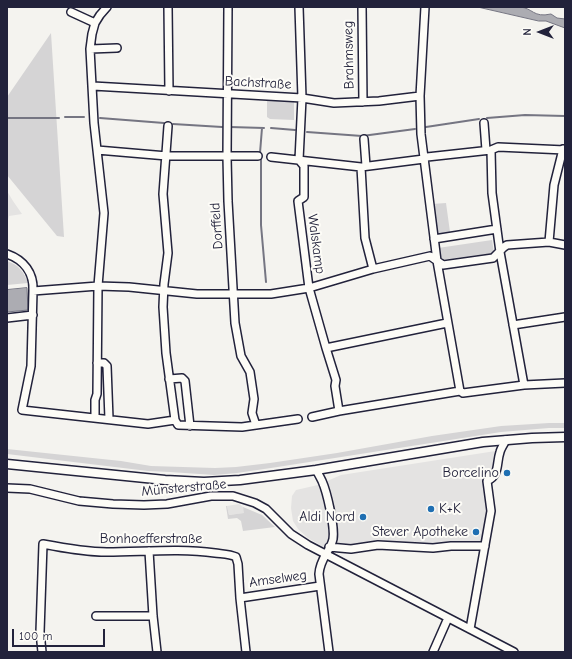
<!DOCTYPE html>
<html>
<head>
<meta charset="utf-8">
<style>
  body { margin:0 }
  #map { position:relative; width:572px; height:659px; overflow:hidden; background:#f4f3ef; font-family:"Comic Neue",sans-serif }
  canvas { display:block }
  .frame { position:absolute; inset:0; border:8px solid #22223b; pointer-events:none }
  .north { position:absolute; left:520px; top:12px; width:40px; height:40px; -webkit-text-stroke:3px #fdfcf7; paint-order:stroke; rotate:270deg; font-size:11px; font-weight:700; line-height:16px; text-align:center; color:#22223b }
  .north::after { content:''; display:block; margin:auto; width:14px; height:18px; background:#22223b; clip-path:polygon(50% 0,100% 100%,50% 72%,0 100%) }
  .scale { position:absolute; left:12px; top:629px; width:93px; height:18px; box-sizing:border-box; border:2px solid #22223b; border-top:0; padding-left:5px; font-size:12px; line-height:14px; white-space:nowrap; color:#22223b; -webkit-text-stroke:3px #fdfcf7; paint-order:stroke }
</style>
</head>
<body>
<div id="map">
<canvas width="572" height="659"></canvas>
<div class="frame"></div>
<div class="north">N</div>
<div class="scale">100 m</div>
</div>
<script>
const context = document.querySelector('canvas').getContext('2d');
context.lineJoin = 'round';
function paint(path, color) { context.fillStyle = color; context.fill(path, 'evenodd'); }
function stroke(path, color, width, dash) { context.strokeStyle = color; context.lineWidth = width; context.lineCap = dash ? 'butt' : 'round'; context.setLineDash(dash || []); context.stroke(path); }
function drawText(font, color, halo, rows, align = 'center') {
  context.font = font + ' "Comic Neue",sans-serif'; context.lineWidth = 4; context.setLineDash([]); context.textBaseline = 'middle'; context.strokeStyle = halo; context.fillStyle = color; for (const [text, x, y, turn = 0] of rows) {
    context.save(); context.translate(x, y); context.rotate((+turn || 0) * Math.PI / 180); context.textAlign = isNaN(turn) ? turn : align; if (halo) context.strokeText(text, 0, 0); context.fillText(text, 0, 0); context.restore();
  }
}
paint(new Path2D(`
  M7,191L13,201L22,214L9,216L7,224Z
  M502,450L498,468L487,481L489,511L484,544L327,549L308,538L298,529L293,521L291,508L292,496L296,490L318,485L341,475Z
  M239,504L243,507L245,513L229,515L227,506Z`), '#e4e3e2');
paint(new Path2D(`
  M51,33L64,237L57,236L7,175V97Z
  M267,98L294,102V120L270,119L267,117Z
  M446,203L450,232L436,234L432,204Z
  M492,240L494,253L441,260L440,259L438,248Z
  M7,261C19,265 24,272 28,283L7,285Z
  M549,423H565V428H549L501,432L271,468L237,473L214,475L170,472L148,471L7,454V449L121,461L151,466L215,468L236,467L270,463L337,453L432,436L501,426Z
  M226,506H227L229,515L244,513L243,507L262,515L275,527L243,531L241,521L237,518L228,519Z`), '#d5d4d5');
const water = new Path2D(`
  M478,7C492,7 507,5 520,7C533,8 533,18 551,14L557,18L565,19V28L546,21H539Z
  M27,288L28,310L7,312V290Z`);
paint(water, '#acacb2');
stroke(water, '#757582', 1);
stroke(new Path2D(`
  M65,117H84
  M7,118H59
  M100,118L164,123
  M487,118L525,115L565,116
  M173,124L222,127
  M230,127L264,128
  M426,127L479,119
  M271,128L295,130
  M307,132L362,136L415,129
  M260,153L262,128
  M261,159V225L266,282`), '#757582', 2);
const minor = new Path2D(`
  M168,7L169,91
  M228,7L227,157L228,201L235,323L241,356L250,372L254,399L252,413L256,425
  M299,7L302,98L299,160L304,166V197L298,201L309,288L326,348L336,380L335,386L339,411
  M362,7L363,102
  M425,7L420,96L421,134L437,261L460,391
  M71,12L95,23
  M90,49L117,48
  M93,86L302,98L334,103L379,101L420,96
  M484,123L486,150
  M168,126L163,194L168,253L164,284L163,307L166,353L175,420
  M364,139L366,166
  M97,150L167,156H258
  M491,150L492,193L500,252L524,385
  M271,157L361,167L424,159L427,157L491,150L498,147L565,150
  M361,167L365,238L373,269
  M434,239L497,229
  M549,242L554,185L563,149
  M7,254C24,260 34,273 33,291
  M7,318L33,315
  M513,325L565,317
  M326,348L447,323
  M97,363H104L107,366L109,419
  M169,379L182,378L185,381L190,426
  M312,417L339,411L460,391L463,393L524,385L565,383
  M95,418V400L97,394L98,286L104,213L94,123L90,49L92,34L95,23L100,15L107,7
  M298,419L242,427L178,425L175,420L148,424L22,410L31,366L33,291L98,286L129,287L197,294H271L309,288L373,269L430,256L443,265L493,258L504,247L507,245L549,242L565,245
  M316,470C318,473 320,477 322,481C327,492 335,527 333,539C330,552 320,558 319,574L329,652
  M7,488L30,489L79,501L113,504L144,505L167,504L211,496H233L255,503L266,509L291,534L308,545L514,652
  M329,547L351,549L378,545L433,548L451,546H485
  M149,551L153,616L157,652
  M240,598L320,586
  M96,616H153
  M470,629L491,511L487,481C500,475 496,464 500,452C501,448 504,444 506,440
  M42,652L40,632L43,544C64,548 85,552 107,552C143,552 179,548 215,553C222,554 230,554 236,557L238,564L240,598L246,652
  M433,652L448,618`);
const major = new Path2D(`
  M7,464L165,480L204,482L240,480L316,470L483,442L532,438L565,437`);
stroke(minor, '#22223b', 10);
stroke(major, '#22223b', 11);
stroke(minor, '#fdfcf7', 7);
stroke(major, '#fdfcf7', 8);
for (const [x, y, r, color] of [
  [507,473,4,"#1f6fb2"],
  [431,509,4,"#1f6fb2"],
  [363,517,4,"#1f6fb2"],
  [476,532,4,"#1f6fb2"]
]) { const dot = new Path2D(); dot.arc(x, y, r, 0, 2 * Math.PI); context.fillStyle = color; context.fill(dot); stroke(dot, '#fdfcf7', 1.5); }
drawText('14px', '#22223b', '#fdfcf7', [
  ["Brahmsweg",349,55,-91],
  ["Bachstraße",258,83,3],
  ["Dorffeld",217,226,-94],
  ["Walskamp",316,244,82],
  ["Münsterstraße",184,488,-5],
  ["Bonhoefferstraße",151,539],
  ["Amselweg",278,579,-8]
]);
drawText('14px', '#22223b', '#fdfcf7', [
  ["Borcelino",499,473],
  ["K+K",439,509,"left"],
  ["Aldi Nord",355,517],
  ["Stever Apotheke",468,532]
], 'right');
</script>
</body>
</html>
